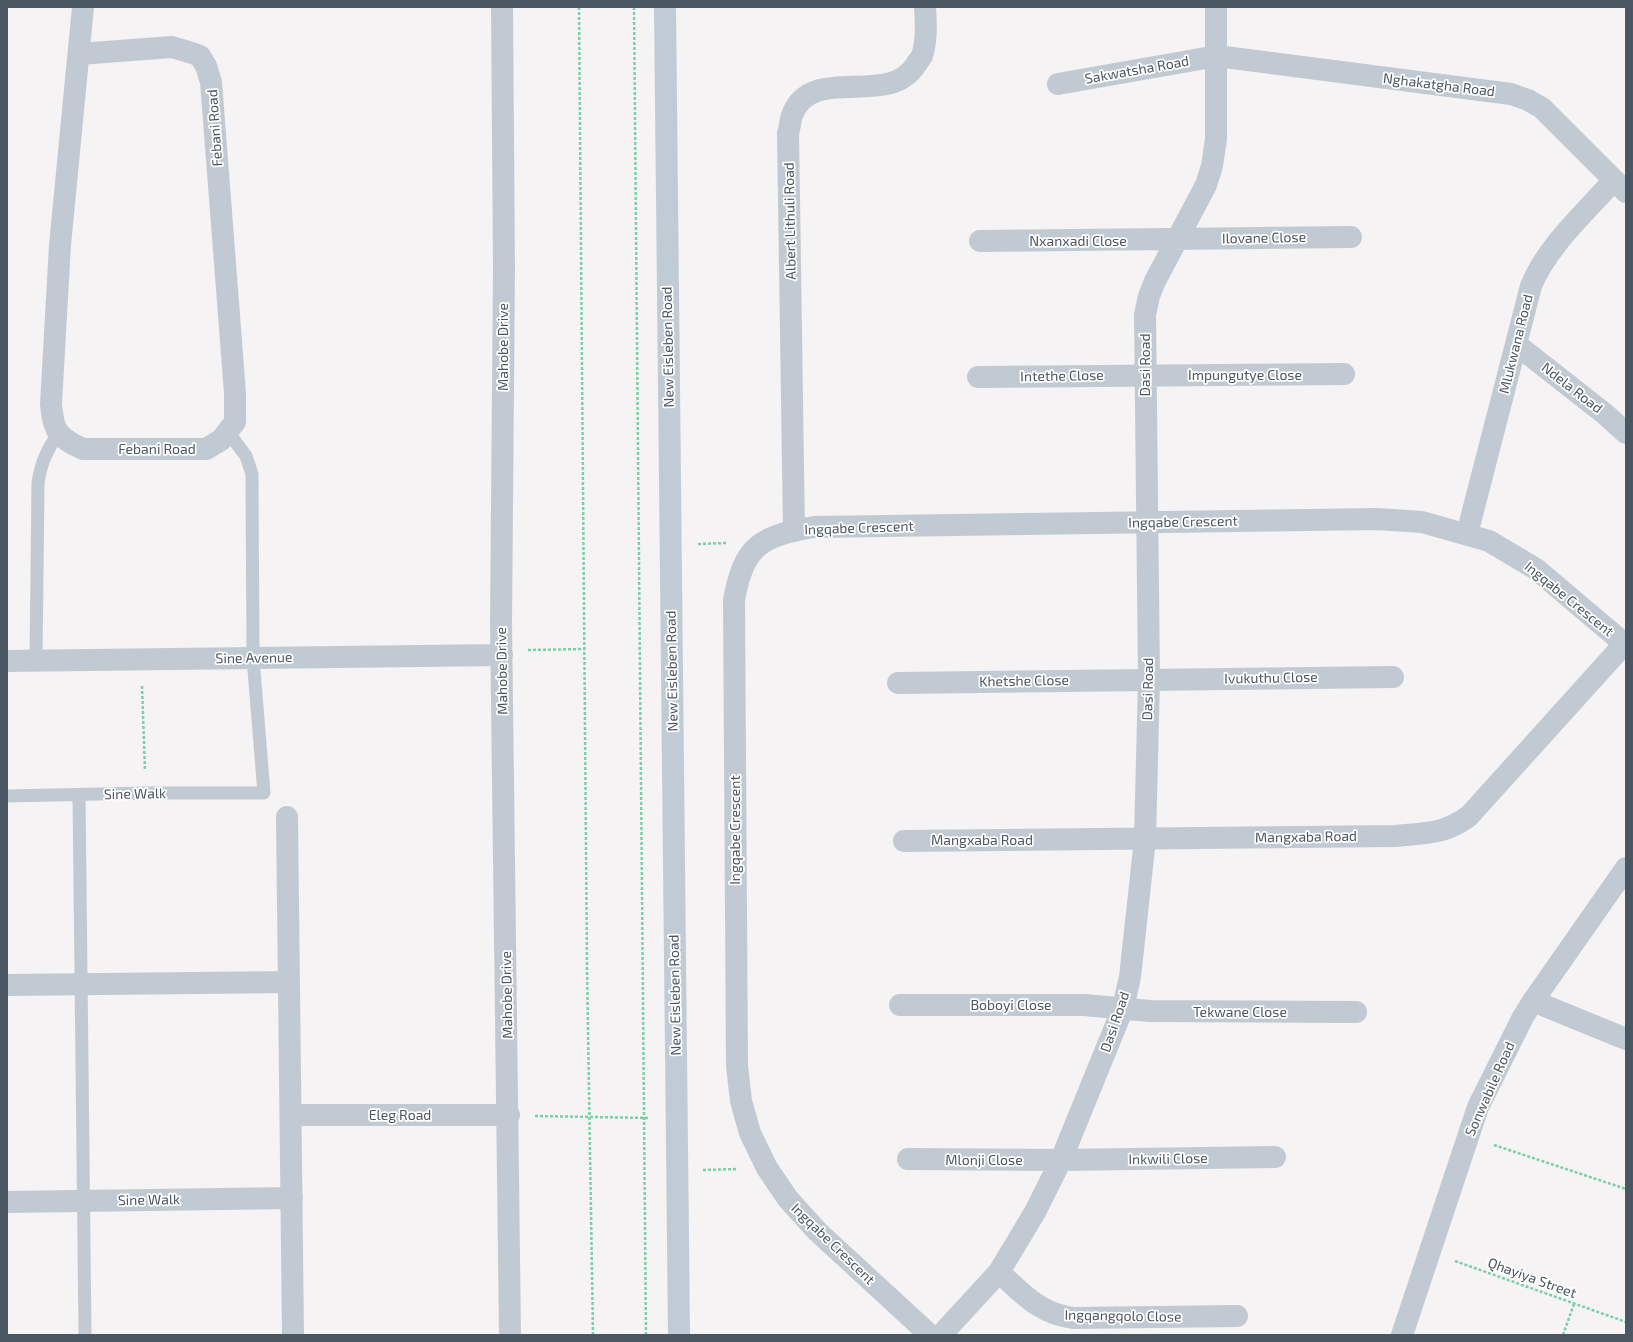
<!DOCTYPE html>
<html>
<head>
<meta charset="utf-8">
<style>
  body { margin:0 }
  #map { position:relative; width:1633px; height:1342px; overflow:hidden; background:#f5f3f3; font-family:"Exo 2",sans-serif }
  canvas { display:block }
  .frame { position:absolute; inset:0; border:8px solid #4a5661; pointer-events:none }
</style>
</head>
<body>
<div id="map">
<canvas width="1633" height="1342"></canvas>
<div class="frame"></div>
</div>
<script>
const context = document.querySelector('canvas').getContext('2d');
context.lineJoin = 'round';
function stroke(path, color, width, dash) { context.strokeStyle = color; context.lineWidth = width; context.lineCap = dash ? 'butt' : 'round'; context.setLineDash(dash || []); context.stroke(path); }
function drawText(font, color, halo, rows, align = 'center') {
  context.font = font + ' "Exo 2",sans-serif'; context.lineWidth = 3.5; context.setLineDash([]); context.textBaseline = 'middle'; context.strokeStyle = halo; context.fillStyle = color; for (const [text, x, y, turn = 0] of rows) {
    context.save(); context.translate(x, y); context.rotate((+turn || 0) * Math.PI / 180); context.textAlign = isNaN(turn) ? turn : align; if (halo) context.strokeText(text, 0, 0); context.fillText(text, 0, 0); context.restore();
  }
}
stroke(new Path2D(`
  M579,7L587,967L593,1335
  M634,7L646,1335
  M698,544L726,543
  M528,650L585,649
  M142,686L145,771
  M535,1116L650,1118
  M1494,1145L1626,1189
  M703,1170L738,1169
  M1455,1261L1626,1322
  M1563,1335L1574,1304`), '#7ad0a6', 2.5, [3, 2]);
stroke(new Path2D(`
  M36,661L38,483C41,462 47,451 58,433
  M79,795L85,1335
  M7,796L146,793H264L253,658L252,474L246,456L228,432`), '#c1cad2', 13);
stroke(new Path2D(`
  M502,7L504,269L501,623L510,1335
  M79,54L172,47L192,53L200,56L206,66L211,82L235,393V422L221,440L206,449H83C58,438 53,431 51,404L60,245L83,7
  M1058,84L1217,56L1511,94L1528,100L1542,108L1626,192
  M980,241L1351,237
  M1517,345L1605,414L1626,433
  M978,377L1344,374
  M794,531L788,133C790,128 790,121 792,115C812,63 887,108 915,66C917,63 920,59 922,56C927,40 926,23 925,7
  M1467,534L1531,286C1547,246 1586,212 1614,180
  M7,661L502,655
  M898,683L1393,677
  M287,817L293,1335
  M904,841L1395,836C1425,833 1443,835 1469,816L1626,642
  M7,985L289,982
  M1533,1001L1626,1039
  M900,1005H1084L1150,1011L1356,1012
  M291,1115H509
  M908,1159L1061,1160L1275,1157
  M7,1202L292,1198
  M999,1272C1023,1294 1040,1314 1074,1318L1237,1316
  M930,1335L818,1232L788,1199L767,1168L750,1133L741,1101L737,1066L734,600C744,545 761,536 814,527L1377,519L1422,522L1489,541L1536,569L1626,645
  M941,1335L999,1272L1035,1212L1061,1160L1123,1008L1130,977L1145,839L1149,679L1145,315L1149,296L1155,281L1206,185L1212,166L1216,139V7`), '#c1cad2', 22);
stroke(new Path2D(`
  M1402,1335L1478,1107L1523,1017L1533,1001L1626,868`), '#c1cad2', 22);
stroke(new Path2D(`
  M665,7L679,1335`), '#c1cbd6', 22);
drawText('14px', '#4a5661', '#fff', [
  ["Sakwatsha Road",1137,70,-10],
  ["Nghakatgha Road",1439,85,7],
  ["Febani Road",215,128,-94],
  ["Albert Lithuli Road",790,221,-91],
  ["Ilovane Close",1264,238,-1],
  ["Nxanxadi Close",1078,241],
  ["Mlukwana Road",1516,344,-76],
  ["Mahobe Drive",503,347,-90],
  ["New Eisleben Road",668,347,-91],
  ["Dasi Road",1145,365,-90],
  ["Impungutye Close",1245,375],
  ["Intethe Close",1062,376,-1],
  ["Ndela Road",1572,388,38],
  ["Febani Road",157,449],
  ["Ingqabe Crescent",1183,522,-1],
  ["Ingqabe Crescent",859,528,-2],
  ["Ingqabe Crescent",1569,599,39],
  ["Sine Avenue",254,658,-1],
  ["Mahobe Drive",502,671,-91],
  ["New Eisleben Road",672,671,-91],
  ["Ivukuthu Close",1271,678,-1],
  ["Khetshe Close",1024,681,-1],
  ["Dasi Road",1148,689,-89],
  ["Sine Walk",135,794,-1],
  ["Ingqabe Crescent",735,830,-90],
  ["Mangxaba Road",1306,837,-1],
  ["Mangxaba Road",982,840],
  ["Mahobe Drive",507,995,-91],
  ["New Eisleben Road",675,995,-91],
  ["Boboyi Close",1011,1005],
  ["Tekwane Close",1240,1012],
  ["Dasi Road",1115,1022,-71],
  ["Sonwabile Road",1490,1089,-66],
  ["Eleg Road",400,1115],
  ["Inkwili Close",1168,1159,-1],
  ["Mlonji Close",984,1160],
  ["Sine Walk",149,1200,-1],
  ["Ingqabe Crescent",833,1244,44],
  ["Qhayiya Street",1532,1278,20],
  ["Ingqangqolo Close",1123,1316,1]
]);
</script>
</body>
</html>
